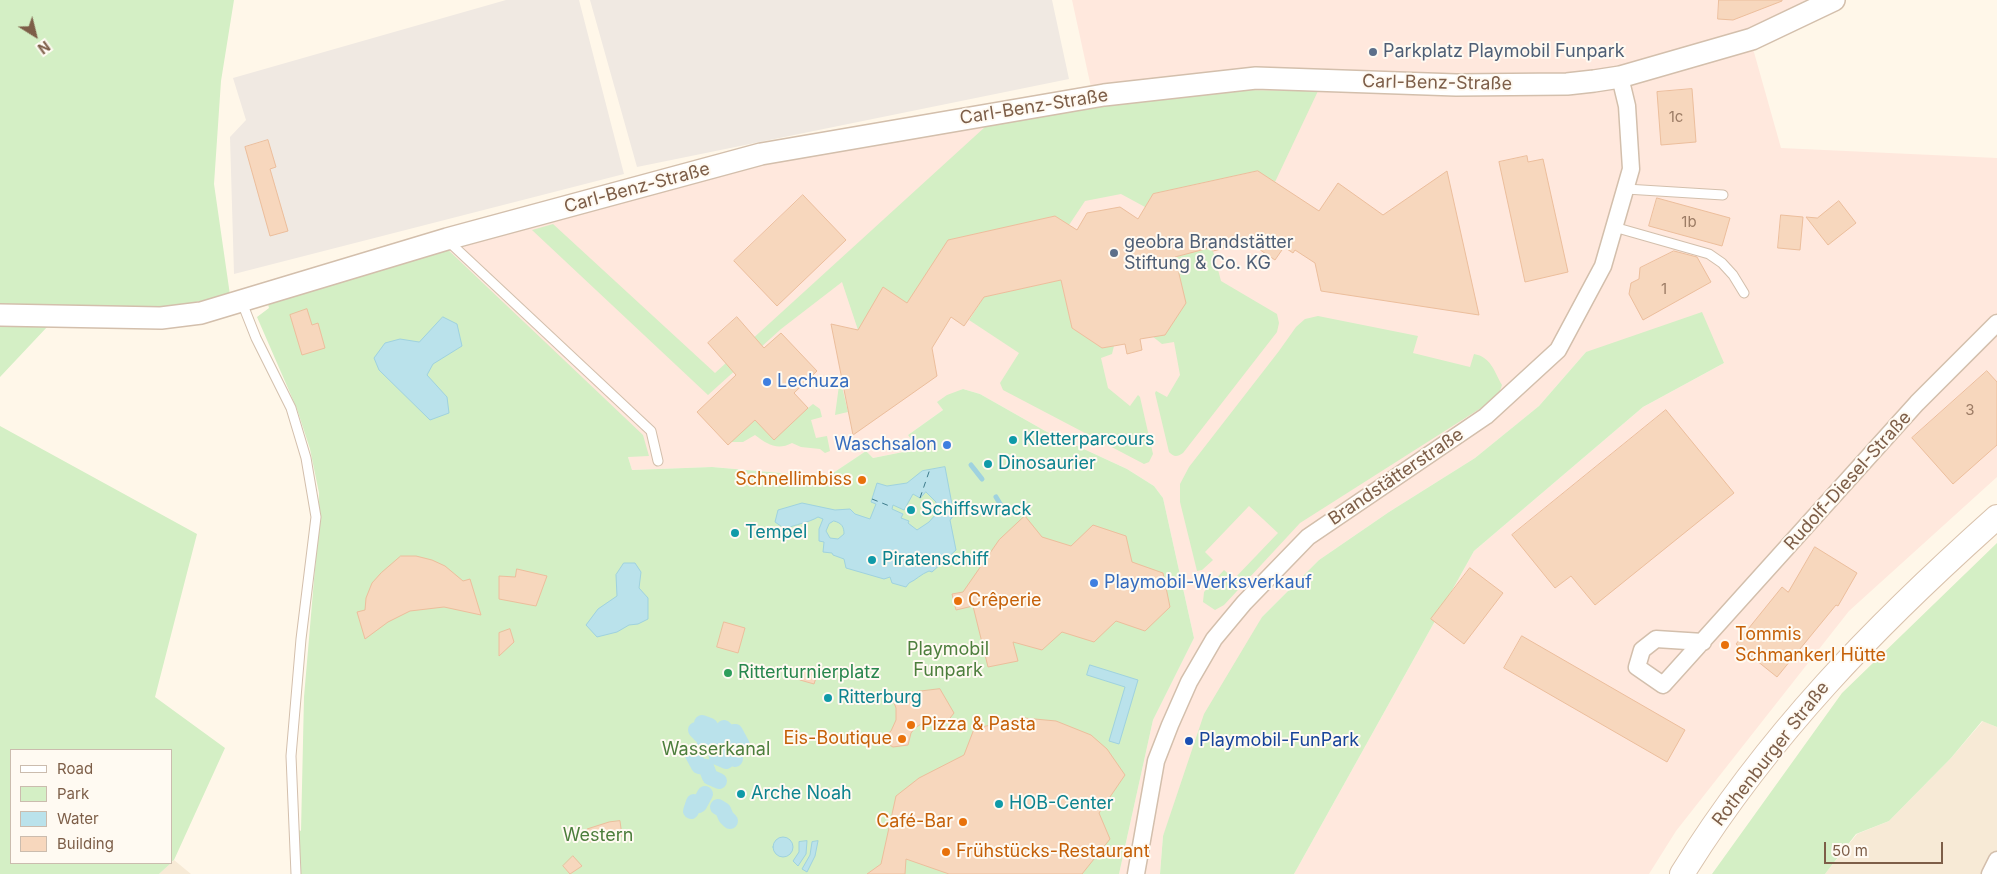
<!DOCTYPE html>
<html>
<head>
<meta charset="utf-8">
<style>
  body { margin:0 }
  #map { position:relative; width:1997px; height:874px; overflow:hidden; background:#fff7e9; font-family:Inter,sans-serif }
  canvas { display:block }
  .legend { position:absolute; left:10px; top:749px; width:162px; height:115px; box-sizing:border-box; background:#fffaf2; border:1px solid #cbbcae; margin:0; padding:6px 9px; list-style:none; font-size:15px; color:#7d5e48 }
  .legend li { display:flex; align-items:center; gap:10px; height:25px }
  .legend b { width:25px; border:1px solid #cbbcae }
  .north { position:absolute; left:10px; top:10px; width:50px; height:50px; -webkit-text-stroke:4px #fffaf2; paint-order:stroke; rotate:144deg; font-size:14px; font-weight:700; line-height:20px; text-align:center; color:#7d5e48 }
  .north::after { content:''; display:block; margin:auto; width:18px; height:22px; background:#7d5e48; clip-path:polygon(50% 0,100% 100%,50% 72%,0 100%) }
  .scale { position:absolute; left:1824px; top:842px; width:119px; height:22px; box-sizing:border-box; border:2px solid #7d5e48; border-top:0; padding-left:6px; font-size:15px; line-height:18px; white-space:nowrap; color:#7d5e48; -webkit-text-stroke:4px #fffaf2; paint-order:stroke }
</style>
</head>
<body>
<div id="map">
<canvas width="1997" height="874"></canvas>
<ul class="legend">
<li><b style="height:6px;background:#fff"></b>Road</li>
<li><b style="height:14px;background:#d4efc5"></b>Park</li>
<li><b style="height:14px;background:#bae2eb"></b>Water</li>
<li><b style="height:14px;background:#f7d7bd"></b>Building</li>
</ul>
<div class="north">N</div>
<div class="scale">50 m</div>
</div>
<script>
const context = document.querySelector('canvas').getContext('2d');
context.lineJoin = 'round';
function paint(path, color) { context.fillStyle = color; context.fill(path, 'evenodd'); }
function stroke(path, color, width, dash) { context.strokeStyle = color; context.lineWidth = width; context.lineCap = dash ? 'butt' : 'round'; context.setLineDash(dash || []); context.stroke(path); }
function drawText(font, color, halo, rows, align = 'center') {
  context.font = font + ' Inter,sans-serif'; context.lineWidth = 4; context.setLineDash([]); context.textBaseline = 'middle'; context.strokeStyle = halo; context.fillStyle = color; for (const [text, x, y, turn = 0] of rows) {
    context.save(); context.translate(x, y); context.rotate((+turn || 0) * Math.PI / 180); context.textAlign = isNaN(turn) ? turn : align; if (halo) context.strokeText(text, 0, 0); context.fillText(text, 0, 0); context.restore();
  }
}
paint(new Path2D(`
  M1983,721L1997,727V874H1825L1857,834L1889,821L1951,758Z
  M174,860L191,874H159Z`), '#f7ead6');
paint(new Path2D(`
  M1072,0H1806L1748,31L1781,148L1997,158V477L1849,611L1676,831L1649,874H1294L1474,551L1643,407L1724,363L1586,352L1539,406L1475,458L1389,512L1319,560L1262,617L1163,836L1160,874H1119L1153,720L1194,638L1163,498L1154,486L1127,469L1047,432L980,394L963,389L938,402L943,410L908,435L918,449L873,458L866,451L827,477L712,467L632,470L628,457L444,246L762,164L1094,101Z`), '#ffe8dd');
paint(new Path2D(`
  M506,0H579L624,174L234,274L230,137L246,120L233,78Z
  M590,0H1052L1069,79L637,167Z`), '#f0e9e2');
paint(new Path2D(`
  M0,0H234L221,81L214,184L230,295L166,308L0,307Z
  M1238,90L1318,91L1275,182L1257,171L1153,194L1145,207L1121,194L1085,201L1069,225L1055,216L948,240L912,306L858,330L842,282L781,329L708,395L532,230L553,224L715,373L985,127L1137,99Z
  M444,246L643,435L649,456L628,457L632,470L712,467L827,477L866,451L873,458L918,449L908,435L943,410L937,402L947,395L963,389L980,394L1047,432L1127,469L1154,486L1163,498L1194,638L1153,720L1119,874H292L290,825L301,831L304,697L318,533L319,493L310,449L297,409L257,317L269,308L267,300Z
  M1209,248L1213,251L1221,281L1277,314L1279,323L1277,332L1183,453C1177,457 1174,457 1169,452L1155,393L1156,391L1167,397L1180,375L1174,342L1162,344L1152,336L1175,257Z
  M1061,280L1072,328L1102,348L1114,346L1112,354L1101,358L1108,388L1130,406L1138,395L1140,397L1153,454L1149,462L1144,464L1003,390L1000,383L1019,353L969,320L984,297Z
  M1702,312L1724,363L1643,407L1474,551L1294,874H1160L1163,836L1204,714L1262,617L1319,560L1389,512L1475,458L1539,406L1586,352Z
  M1318,316L1418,336L1413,353L1470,367L1474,354C1491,357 1494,371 1502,385L1498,396L1481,408L1300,523L1224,605L1215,610L1203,602L1204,592L1224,570L1234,579L1278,533L1249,506L1205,552L1213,560L1202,570L1197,571L1180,502V484L1189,467L1279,351L1296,327L1305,319Z
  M0,324L48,326L0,377Z
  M840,378L848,412L835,415Z
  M813,404L820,409L822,417L811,420L816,438L827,436L830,451L825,453L820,449L801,447L792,443C777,451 767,444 755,435L743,442H731L755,420L808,408Z
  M0,426L197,534L155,697L225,748L174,860L171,862V750H11V863H171L159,874H0Z
  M1997,543V727L1982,721L1951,758L1889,821L1856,834L1825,874H1712L1842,693Z`), '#d4efc5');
const water = new Path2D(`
  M443,317L457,324L462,346L433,364L427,375L447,397L449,413L430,420L379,370L374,358L385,343L400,339L419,342Z
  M945,467L954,515L950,520L956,550L932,572L929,571C921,574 916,580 909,583L906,587L892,583L890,577L884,579L846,568L844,559L833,555L832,553L823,552L824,542L819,541V529L823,519L818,517C808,523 796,524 785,529L775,522L778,510L802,503L835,510L850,509L855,514L870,519L876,504L871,502L877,483L887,486L907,483L922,471ZM926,492L936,502V514L929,522L917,530L908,523L909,521L901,518L903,514L892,509L893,505L904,510L913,494L920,498ZM834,521C842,523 844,527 844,534L838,539L830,538L826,531L829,524Z
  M624,563H635L641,572L639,588L648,598V619L638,624L629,625L617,632L597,637L586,625L598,609L617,596L616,575Z
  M1090,665L1138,680L1119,744L1109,741L1125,687L1087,675Z
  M773 847a10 10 0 1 1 20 0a10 10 0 1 1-20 0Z
  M807,841L806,854L798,866L793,861L799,852V842Z
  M818,841L815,856L807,872L802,869L810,855L812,842Z`);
paint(water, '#bae2eb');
stroke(water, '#9fd2df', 1);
stroke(new Path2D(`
  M971,465L982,479
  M996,497L1002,507`), '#9fd2df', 5);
stroke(new Path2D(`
  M702,723L710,726L714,735L722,739L724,748L734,749L735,759
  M724,728L728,733L735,732L742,745
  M696,730L705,739V744L715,748L717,757L726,761
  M693,755L699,766L706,767L710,777L719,781
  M718,807L723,810L726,817L730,821
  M691,811L694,802L699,805L705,794`), '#bae2eb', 16);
stroke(new Path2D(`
  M920,498L930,469
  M872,499L892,507`), '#3c7b8b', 1, [6, 5]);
const building = new Path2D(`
  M1719,0H1782V1L1733,20L1718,19Z
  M1692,89L1696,142L1661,145L1657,92Z
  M268,140L276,167L270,169L288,231L270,236L245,147Z
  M1527,156L1528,162L1543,159L1568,272L1525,282L1499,162Z
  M1258,171L1319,211L1338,183L1383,215L1447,171L1479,315L1321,291L1315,263L1295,250L1293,253L1284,247L1275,260L1244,239L1227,244L1225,248L1213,251L1209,248L1175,257L1186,303L1165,335L1140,339L1142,350L1127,354L1125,344L1102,348L1072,328L1061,280L984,297L964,326L951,317L932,348L937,376L853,435L831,324L858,330L883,287L907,303L948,240L1055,216L1077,230L1087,213L1120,207L1138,219L1153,194Z
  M803,195L846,240L777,306L734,261Z
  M1657,198L1730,218L1722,246L1649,226Z
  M1839,201L1856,223L1828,245L1806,217L1817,218Z
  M1781,215L1803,217L1800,250L1778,248Z
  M1674,251L1697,257L1711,282L1643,320L1629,294L1631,283L1639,279L1640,268Z
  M307,309L312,325L318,323L325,348L302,355L290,315Z
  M737,317L764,348L781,333L817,371L794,393L808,408L774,440L755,420L728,445L697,412L736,375L708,343Z
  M1987,371L1997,382V445L1953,484L1912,438Z
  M1666,410L1734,493L1595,605L1571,576L1555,588L1512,535Z
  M1025,516L1042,537L1071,546L1093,525L1126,536L1132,562L1163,573L1170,607L1145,631L1116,621L1094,642L1062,632L1042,650L1013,642L1018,661L988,667L973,606L956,610L952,594L963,592L999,540Z
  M1815,547L1857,573L1838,606L1836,605L1777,677L1736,644L1782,587L1788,592Z
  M401,556H416L432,560L445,566L463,581L470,579L481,615L444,607L410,611L388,622L365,639L357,612L365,610L366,598L372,583L381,573Z
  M1470,568L1503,593L1464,644L1431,619Z
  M517,569L547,576L536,606L499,599V576L515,577Z
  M724,622L745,628L738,653L717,647Z
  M510,629L514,642L499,656V633Z
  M1522,636L1685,730L1667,762L1504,668Z
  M804,668L818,672L814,684L800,680Z
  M940,689L954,713L943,727L932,722L921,724L915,728L911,733L908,745L893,747L880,740L891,731L896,720V708L891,695Z
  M1024,718L1056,721L1091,735L1107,749L1125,775L1099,813L1110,839L1082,874H949L906,859L905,874H867L881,864L896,796L919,778L964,755L974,729Z
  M620,821L622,836L605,837L590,842L587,829L609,822Z
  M573,856L582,866L570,874L563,866Z`);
paint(building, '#f7d7bd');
stroke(building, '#ecbe9c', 1);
const service = new Path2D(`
  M1626,189L1723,195
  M1614,227L1709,254L1722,263L1733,275L1744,293
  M447,240L651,431L658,461
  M241,300L256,338L291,408L306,458L316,517L301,639L291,756L296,874`);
const minor = new Path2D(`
  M1703,642L1656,639L1642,650L1637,667L1663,685L1917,403L1997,323
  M1136,874L1156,761L1170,725L1189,682L1214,639L1244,603L1308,537L1486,416L1558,350L1603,266L1631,169L1627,106L1620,77
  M1990,874L1997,860`);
const tertiary = new Path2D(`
  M0,315L161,318L201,313L447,239L761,154L1104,95L1256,78L1456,85L1567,84L1594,81L1620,77L1752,39L1834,0`);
const secondary = new Path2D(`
  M1682,874C1768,735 1876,625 1997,517`);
stroke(service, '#d3bfac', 11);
stroke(minor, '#d3bfac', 19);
stroke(tertiary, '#d3bfac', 24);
stroke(secondary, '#d9c2ac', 26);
stroke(service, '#fff', 9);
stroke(minor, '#fff', 16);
stroke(tertiary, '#fff', 21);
stroke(secondary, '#fff', 24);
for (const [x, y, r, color] of [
  [1373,52,5,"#5c6f8a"],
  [1114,253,5,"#5c6f8a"],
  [767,382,5,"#3f7fe0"],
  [1013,440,5,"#0f9aa8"],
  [947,445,5,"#3f7fe0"],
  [988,464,5,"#0f9aa8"],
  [862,480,5,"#e8710a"],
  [911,510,5,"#0f9aa8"],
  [735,533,5,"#0f9aa8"],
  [872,560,5,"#0f9aa8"],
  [1094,583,5,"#3f7fe0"],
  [958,601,5,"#e8710a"],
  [1725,645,5,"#e8710a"],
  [728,673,5,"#2e9e5b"],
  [828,698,5,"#0f9aa8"],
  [911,725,5,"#e8710a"],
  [902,739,5,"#e8710a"],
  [1189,741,5,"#1a4fb4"],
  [741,794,5,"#0f9aa8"],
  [999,804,5,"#0f9aa8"],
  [963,822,5,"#e8710a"],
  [946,852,5,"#e8710a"]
]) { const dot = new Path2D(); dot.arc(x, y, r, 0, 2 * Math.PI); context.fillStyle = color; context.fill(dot); stroke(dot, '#fffaf2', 2); }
drawText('15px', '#9c7c65', null, [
  ["1c",1676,117],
  ["1b",1689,222],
  ["1",1664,289],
  ["3",1970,410]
]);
drawText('18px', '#4e5e75', '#fffaf2', [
  ["Parkplatz Playmobil Funpark",1383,52],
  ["geobra Brandstätter",1124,243],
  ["Stiftung & Co. KG",1124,264]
], 'left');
drawText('18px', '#7d5e48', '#fffaf2', [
  ["Carl-Benz-Straße",1437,83,1],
  ["Carl-Benz-Straße",1034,107,-9],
  ["Carl-Benz-Straße",637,188,-15],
  ["Brandstätterstraße",1396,477,-34],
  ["Rudolf-Diesel-Straße",1848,481,-48],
  ["Rothenburger Straße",1771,754,-52]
]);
drawText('18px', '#366cbe', '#fffaf2', [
  ["Lechuza",777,382],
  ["Waschsalon",937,445,"right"],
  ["Playmobil-Werksverkauf",1104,583]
], 'left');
drawText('18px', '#0d838f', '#fffaf2', [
  ["Kletterparcours",1023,440],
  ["Dinosaurier",998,464],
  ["Schiffswrack",921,510],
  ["Tempel",745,533],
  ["Piratenschiff",882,560],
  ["Ritterburg",838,698],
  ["Arche Noah",751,794],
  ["HOB-Center",1009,804]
], 'left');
drawText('18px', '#c56008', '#fffaf2', [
  ["Schnellimbiss",852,480,"right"],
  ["Crêperie",968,601],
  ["Tommis",1735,635],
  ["Schmankerl Hütte",1735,656],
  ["Pizza & Pasta",921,725],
  ["Eis-Boutique",892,739,"right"],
  ["Café-Bar",953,822,"right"],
  ["Frühstücks-Restaurant",956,852]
], 'left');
drawText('18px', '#4c7e3c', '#fffaf2', [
  ["Playmobil",948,650],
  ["Funpark",948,671],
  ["Wasserkanal",716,750],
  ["Western",598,836]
]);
drawText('18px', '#27864d', '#fffaf2', [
  ["Ritterturnierplatz",738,673]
], 'left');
drawText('18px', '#164399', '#fffaf2', [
  ["Playmobil-FunPark",1199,741]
], 'left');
</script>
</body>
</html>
